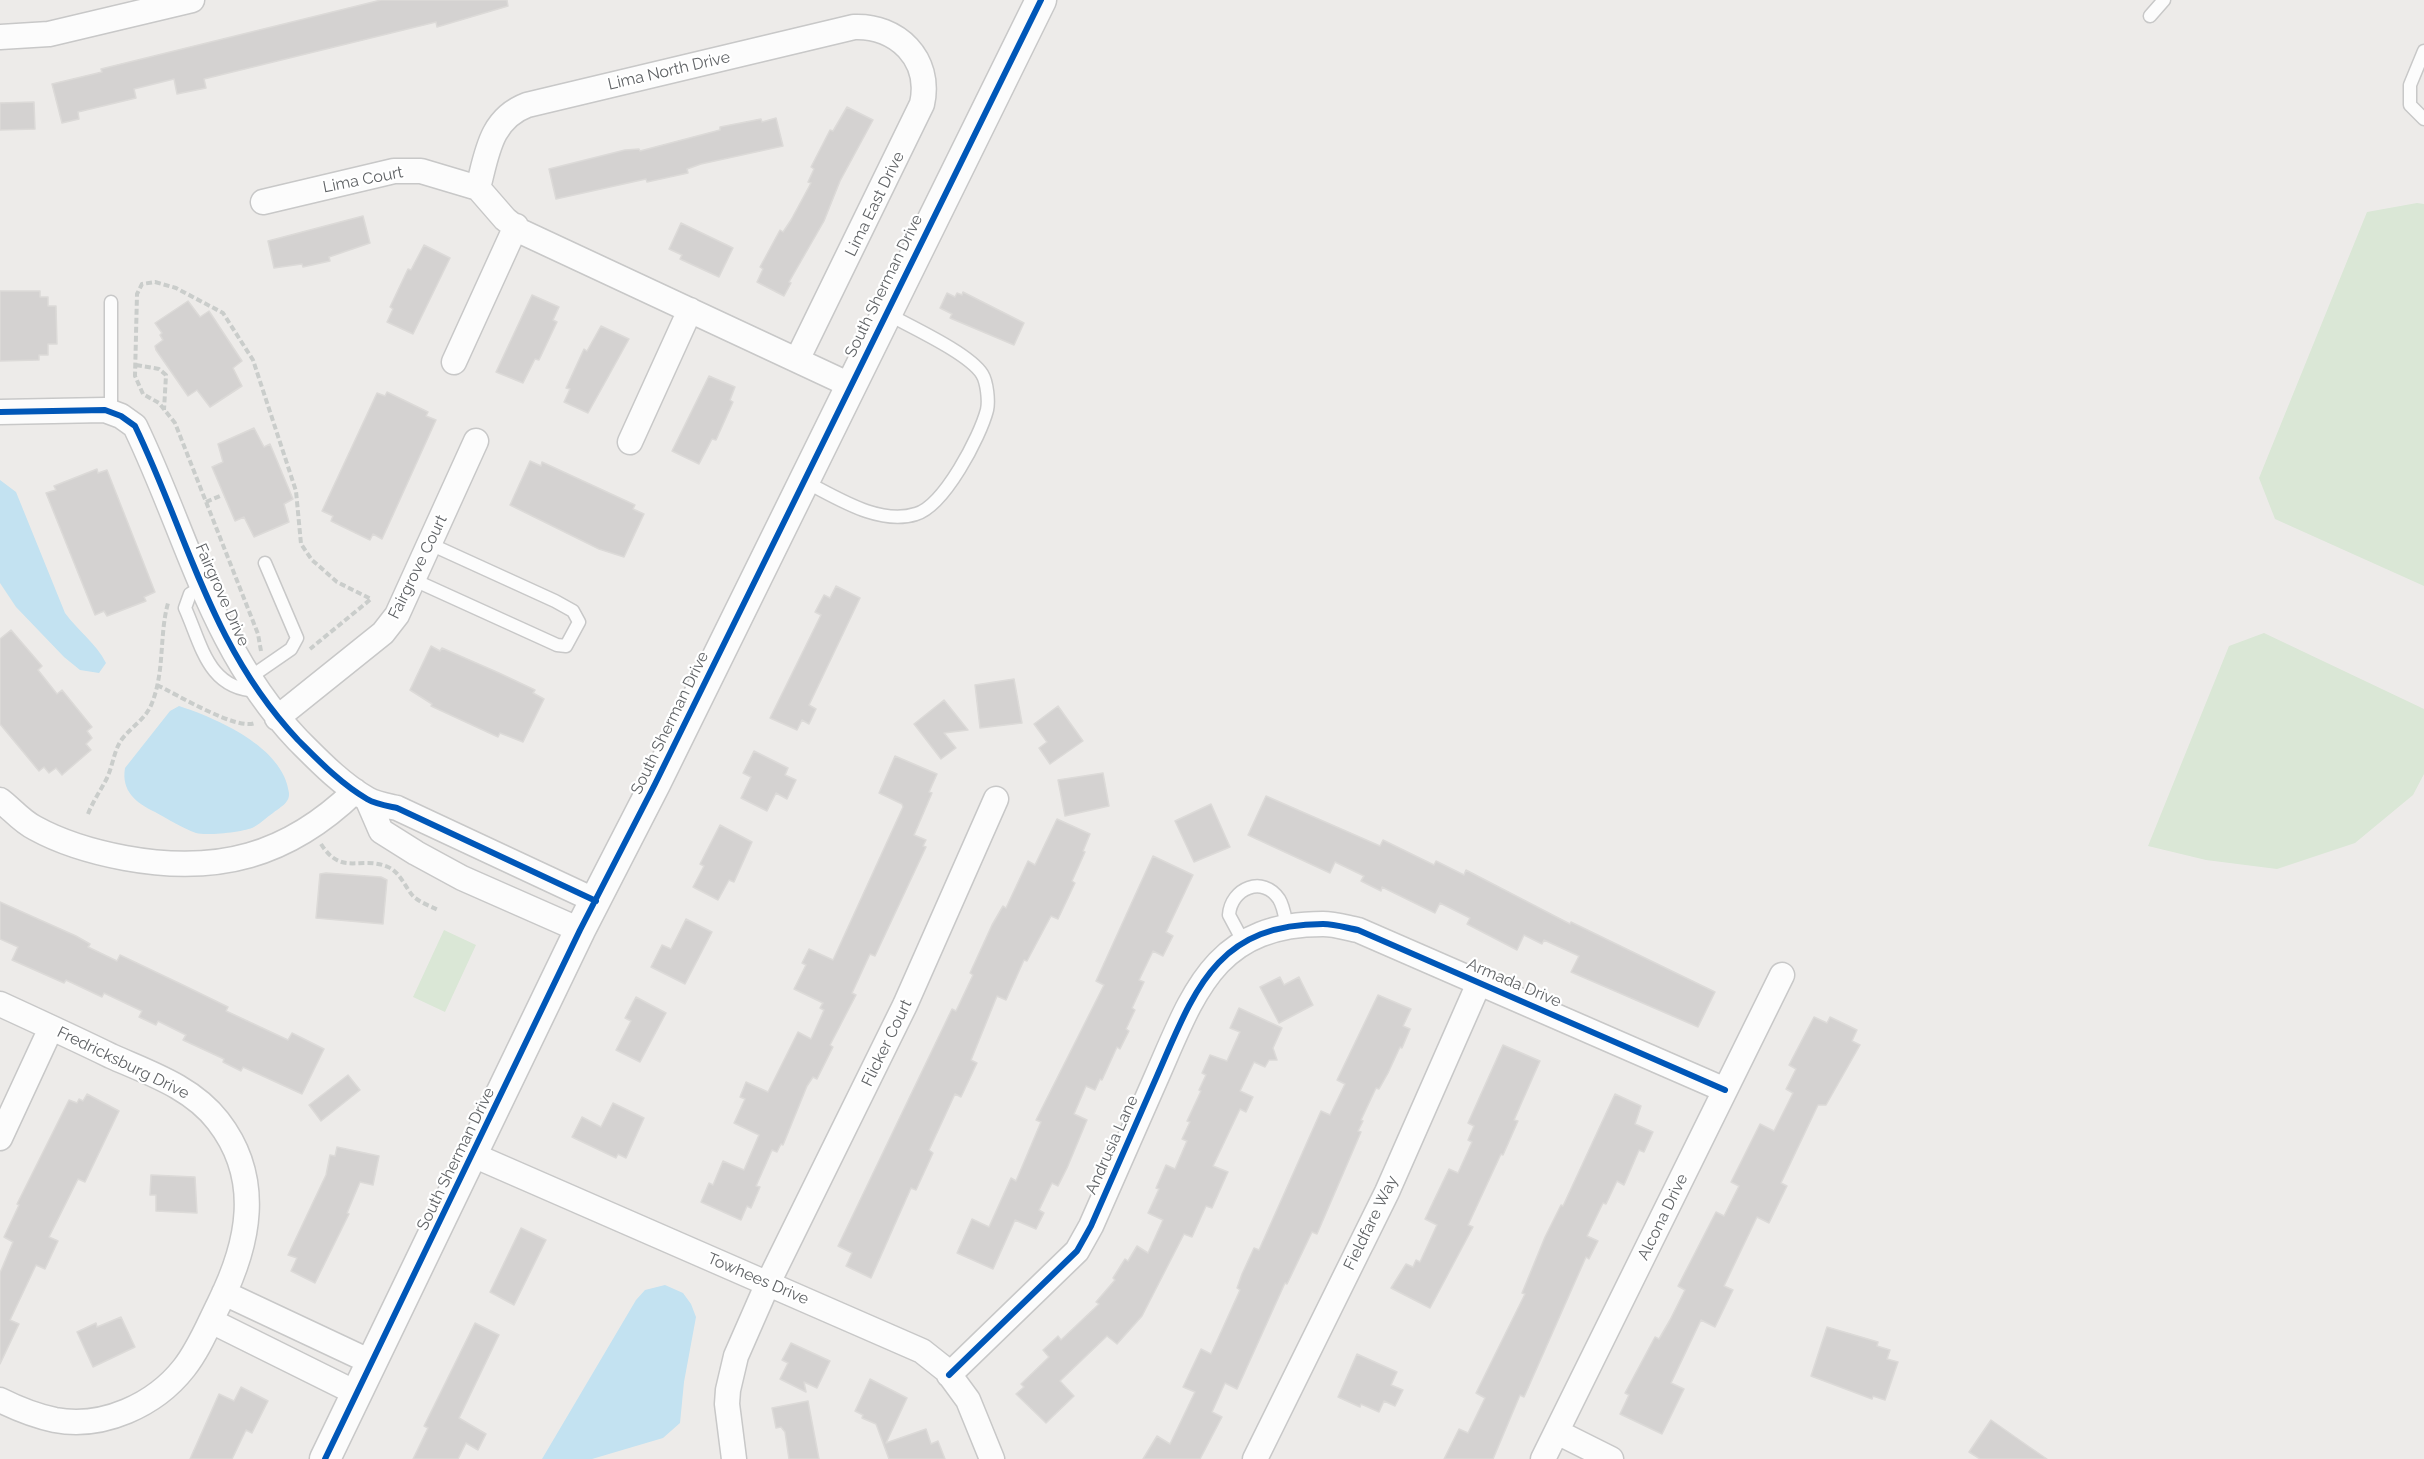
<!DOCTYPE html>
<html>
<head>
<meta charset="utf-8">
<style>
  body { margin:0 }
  canvas { display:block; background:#edebe9 }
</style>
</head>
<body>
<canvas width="2424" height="1459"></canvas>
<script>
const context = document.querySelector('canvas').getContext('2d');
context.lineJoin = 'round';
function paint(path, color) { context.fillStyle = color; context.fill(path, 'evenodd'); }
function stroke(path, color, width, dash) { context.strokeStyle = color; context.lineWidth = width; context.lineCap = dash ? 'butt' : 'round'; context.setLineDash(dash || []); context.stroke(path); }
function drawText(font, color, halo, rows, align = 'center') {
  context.font = font + ' Raleway,sans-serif'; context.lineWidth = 4.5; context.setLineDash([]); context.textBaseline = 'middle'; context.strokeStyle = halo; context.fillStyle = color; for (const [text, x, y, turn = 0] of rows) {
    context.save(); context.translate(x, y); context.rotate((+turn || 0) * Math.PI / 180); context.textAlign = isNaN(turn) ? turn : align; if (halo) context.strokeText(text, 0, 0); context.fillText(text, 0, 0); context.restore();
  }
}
paint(new Path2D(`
  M2417,203L2424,204V586L2275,519L2259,478L2367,212Z
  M2264,633L2424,709V774L2413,795L2355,843L2277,869L2206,860L2148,846L2229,646Z
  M444,930L476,945L445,1012L413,997Z`), '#dae7d6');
paint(new Path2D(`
  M0,480L16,492L65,613C78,631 96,643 106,663L99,673L80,670L64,657L16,607L0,583Z
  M179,706C216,718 284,747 289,793C290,803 279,808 273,813C267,817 261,823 254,827C245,832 207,836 196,833C182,828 168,819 155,812C136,803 121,791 125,768L170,711Z
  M665,1285L683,1293L691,1304L696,1317L684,1382L680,1423L663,1438L592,1459H542L636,1300L645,1290Z`), '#c3e2f1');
const building = new Path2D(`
  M381,0H507L508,6L437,27L436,22L204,79L206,88L177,94L174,79L134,89L136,98L78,112L79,119L62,123L52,84L102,72L101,69Z
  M34,102L35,129L0,130V103Z
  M847,107L873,120L840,181L824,221L789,282L791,283L784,296L757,282L763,269L760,267L780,230L783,232L791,220L811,183L808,182L814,169L811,167L830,130L833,131Z
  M776,118L783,146L701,164L687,169L688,173L647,182L646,179L556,199L549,169L625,150L639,149L640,151L720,130V127L761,119L762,122Z
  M363,216L370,243L329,257L330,261L303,267L302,264L274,268L268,241Z
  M681,223L733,248L719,277L680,259L682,255L669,249Z
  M424,245L450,258L413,334L387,322L393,309L390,307L408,269L411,270Z
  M0,291H40V297H48V306H56L57,344H48V355H39V360L0,361Z
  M963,292L1024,323L1014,345L950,318L952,314L940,308L947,293L955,297L957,293L962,295Z
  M532,295L559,307L553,320L557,322L539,360L535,359L523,383L496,372Z
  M188,301L200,317L209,311L242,361L233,368L242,386L210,407L197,390L188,396L156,350L155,346L163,340L160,335L162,333L155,323Z
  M601,326L629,339L588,413L564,402L570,389L566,388L584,349L587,351Z
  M709,376L735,387L730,400L733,402L716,440L712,439L699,464L672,451Z
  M387,392L428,412L426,416L436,420L382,539L373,534L370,540L331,521L333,516L322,511L377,393L385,396Z
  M254,428L264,447L270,444L293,499L284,504L289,522L254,537L244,517L235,521L212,467L223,462L218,444Z
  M530,461L541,466L542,462L635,505L633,509L644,514L624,557L599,549L510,505Z
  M97,469L98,473L107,470L155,592L144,597L146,601L107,616L104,611L95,615L46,493L56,490L54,486Z
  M836,586L860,598L809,705L816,709L809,724L802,720L797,730L770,718L821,615L815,612L824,595L830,598Z
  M11,630L42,666L38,670L57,694L62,690L92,727L87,731L92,738L86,744L91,750L62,775L56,768L49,773L44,767L39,771L0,724V639Z
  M431,646L440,651L442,648L499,673L535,690L533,693L544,699L523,742L500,733L498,737L431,706L432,704L410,690Z
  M1014,679L1022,723L980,728L975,685Z
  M944,700L968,730L944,733L956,748L941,759L914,724Z
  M1058,706L1083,741L1050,764L1039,748L1047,742L1034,724Z
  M754,751L788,768L785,775L796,780L787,799L776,793L767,811L741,798L751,777L743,773Z
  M895,756L937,774L929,792L932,793L914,835L926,840L923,846L926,847L875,956L870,954L852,993L856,995L830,1045L833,1047L817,1079L813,1077L807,1086L783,1145L781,1144L777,1152L772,1150L756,1186L760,1187L751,1208L747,1206L741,1220L701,1202L709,1183L713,1185L723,1161L744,1170L759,1135L734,1123L745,1099L740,1097L746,1082L768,1092L798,1032L811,1039L824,1010L820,1008L823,1003L794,989L806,965L802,963L809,949L833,960L903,807L902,804L879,793Z
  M1103,773L1109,806L1065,816L1058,780Z
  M1266,796L1380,846L1383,840L1434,865L1436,861L1464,875L1466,870L1570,924L1571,922L1715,992L1698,1027L1571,972L1579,956L1544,940L1542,944L1524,935L1517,950L1467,924L1470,918L1440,903L1435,913L1382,887L1381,891L1361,881L1364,876L1335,862L1330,873L1248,835Z
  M1211,804L1230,847L1194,862L1175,821Z
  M1057,819L1090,834L1083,851L1085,852L1072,881L1075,883L1058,919L1051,916L1027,961L1024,960L1006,1000L997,996L971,1060L977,1063L961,1097L955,1094L929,1150L933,1153L916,1190L911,1188L871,1278L846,1266L852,1253L838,1246L952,1009L956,1011L973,975L970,973L992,925L1003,906L1006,908L1028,861L1035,865Z
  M720,825L752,842L734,882L729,880L718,900L693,887L704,866L700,864Z
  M1153,856L1193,875L1166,932L1173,936L1163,956L1153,951L1139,980L1144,982L1132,1008L1135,1010L1126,1029L1129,1031L1120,1049L1117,1047L1102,1080L1100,1079L1095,1090L1086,1086L1074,1114L1087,1120L1067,1168L1058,1186L1052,1183L1039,1210L1044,1213L1036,1229L1015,1220L993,1269L957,1253L972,1219L989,1227L1011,1178L1016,1181L1041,1122L1036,1120L1104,985L1096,981Z
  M326,873L381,877L387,880L383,924L316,918L320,874Z
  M0,902L76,936L90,944L88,947L117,961L120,955L185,986L228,1007L226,1011L288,1040L292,1033L324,1049L302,1094L243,1067L241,1071L223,1062L224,1059L183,1040L186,1035L158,1021L156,1025L139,1017L142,1011L104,993L102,997L66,980L64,983L12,960L18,947L0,939Z
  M686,919L712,932L685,984L651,967L662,945L671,949Z
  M1280,977L1284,985L1299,977L1313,1005L1279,1023L1260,987Z
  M1378,995L1411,1009L1403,1026L1410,1029L1402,1048L1400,1047L1388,1073L1379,1089L1376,1088L1361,1120L1363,1121L1358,1131L1361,1132L1317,1234L1312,1232L1287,1284L1285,1283L1237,1389L1225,1383L1212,1412L1222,1417L1200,1459H1143L1157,1436L1170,1444L1195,1392L1183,1387L1201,1349L1211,1354L1240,1290L1237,1288L1242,1274L1254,1248L1259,1250L1321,1111L1330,1115L1345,1084L1337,1080Z
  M636,997L666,1013L640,1062L616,1050L631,1021L625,1018Z
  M1239,1008L1282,1028L1273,1048L1277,1060H1269L1265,1067L1254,1062L1240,1091L1253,1097L1246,1112L1240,1109L1213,1166L1228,1172L1212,1208L1206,1206L1192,1237L1184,1234L1142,1316L1117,1344L1107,1336L1060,1381L1074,1396L1046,1423L1016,1394L1024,1387L1021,1384L1049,1357L1043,1350L1058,1336L1061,1340L1099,1304L1096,1302L1115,1280L1113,1278L1125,1259L1128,1261L1137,1246L1148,1253L1163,1220L1148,1213L1159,1189L1156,1188L1166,1165L1175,1169L1187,1141L1182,1139L1190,1122L1187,1121L1201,1091L1199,1090L1206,1075L1202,1073L1210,1055L1227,1061L1240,1032L1230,1028Z
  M1814,1017L1827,1023L1830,1017L1857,1030L1852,1041L1860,1045L1826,1105H1818L1781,1183L1787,1186L1769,1223L1757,1217L1724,1286L1733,1290L1715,1327L1701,1320L1671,1383L1684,1389L1662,1434L1620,1414L1629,1395L1625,1393L1655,1337L1659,1339L1670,1320L1685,1290L1678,1286L1716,1212L1724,1216L1739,1186L1731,1182L1760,1124L1774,1131L1793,1093L1786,1089L1796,1069L1789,1065Z
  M1503,1045L1540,1061L1514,1120L1518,1121L1503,1155L1501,1154L1468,1225L1473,1227L1430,1308L1391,1288L1406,1264L1413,1267L1416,1260L1420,1262L1437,1225L1425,1219L1449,1169L1458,1173L1472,1142L1468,1140L1474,1126L1468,1123Z
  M348,1075L360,1090L321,1121L309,1105Z
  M87,1094L119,1111L85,1182L78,1179L49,1237L58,1241L45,1269L36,1265L10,1320L19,1324L0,1364V1273L13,1242L4,1237L19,1205L17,1204L69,1100L77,1103L79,1099L83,1101Z
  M1615,1094L1641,1106L1635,1124L1653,1132L1644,1152L1639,1150L1624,1185L1617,1181L1606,1204L1603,1203L1587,1236L1598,1241L1589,1259L1586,1257L1524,1397L1520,1395L1493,1459H1444L1459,1429L1468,1433L1485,1398L1476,1393L1525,1294L1522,1293L1545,1237L1561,1205L1563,1206Z
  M613,1103L644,1118L626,1158L618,1154L616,1158L572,1137L582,1117L601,1127Z
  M337,1147L379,1156L373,1185L360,1182L347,1213L349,1214L315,1283L291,1271L297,1258L288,1255L326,1175L330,1155L335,1156Z
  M151,1175L195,1177L197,1213L156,1211V1195H150Z
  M521,1228L546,1240L514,1305L490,1292Z
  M121,1317L135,1347L93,1367L77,1332L96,1323L97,1327Z
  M475,1323L499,1335L459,1418L486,1434L478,1450L466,1443L458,1459H413L428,1428L424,1426Z
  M1827,1327L1878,1342L1877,1346L1890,1350L1887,1359L1898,1362L1885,1400L1873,1396L1872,1399L1811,1376Z
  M791,1343L830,1361L817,1388L804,1382L806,1392L780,1379L788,1363L782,1360Z
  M1357,1354L1397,1372L1391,1385L1403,1390L1395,1406L1384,1401L1379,1412L1361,1404L1360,1407L1338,1397Z
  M870,1379L907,1398L886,1443L926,1429L931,1444L938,1441L945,1459H889L876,1424L862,1418L863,1415L855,1411Z
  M241,1387L268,1401L252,1433L246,1430L232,1459H190L219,1394L234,1401Z
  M808,1401L819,1459H789L785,1432L781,1427L776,1428L772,1408Z
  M1991,1420L2028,1446L2047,1459H1980L1969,1452Z`);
paint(building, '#d4d2d1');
stroke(building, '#dcdad8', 1.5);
const service = new Path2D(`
  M2150,16L2164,0
  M2424,51L2410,85V105L2424,119
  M111,412V302
  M804,481C836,497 879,526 916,514C944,506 980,437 987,410C989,401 987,382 982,374C969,353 909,326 886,313
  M414,580L557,645L566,646L579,622L573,611L555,601L430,544
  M202,587L190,594L185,608C202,646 208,689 257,691
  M249,678L291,649L297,638L265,563
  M1244,943L1229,915C1231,888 1263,875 1279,899C1284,907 1285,918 1287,927`);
const minor = new Path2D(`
  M0,37L49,34L192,0
  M478,188C487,154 490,119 527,105L854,27C897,25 932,59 922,104L797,360
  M263,202L394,171H421L478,188L505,219L520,231L850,385
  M454,362L516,226
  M0,412L105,410L121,416L135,426C188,536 211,648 298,740C319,761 341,784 367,799C375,804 388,806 397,808L596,901
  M630,442L690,310
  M277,718L383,633L397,615L476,441
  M0,800C12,809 21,821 35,828C64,844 93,852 125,858C217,875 288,856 355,791
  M368,801L381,831L416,853L462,878L580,930
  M0,1004C37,1021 74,1038 111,1056C149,1073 192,1087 218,1121C263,1179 249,1244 219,1304C208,1326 199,1349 184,1368C155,1405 103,1429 55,1420C36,1416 18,1409 0,1400
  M0,1138L51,1028
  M473,1155L922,1351L946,1370L968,1400L992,1459
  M224,1293L373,1363
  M211,1321L358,1394
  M949,1375L1077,1251L1091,1226C1113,1176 1135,1126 1157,1076C1194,992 1215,924 1323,924C1335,924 1347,928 1358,930L1725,1090
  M1557,1432L1611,1459
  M734,1459L727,1404L728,1390L736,1356L768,1283L905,1005L996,799
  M1255,1459L1387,1192L1479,983
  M1543,1459L1782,975`);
const tertiary = new Path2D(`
  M325,1459L580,930L655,784L1041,0`);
stroke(service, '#c8c8c8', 15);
stroke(minor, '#c8c8c8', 27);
stroke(tertiary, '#c8c8c8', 33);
stroke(new Path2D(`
  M136,365L159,369L166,375L164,410
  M206,502L220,496
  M261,651L258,634L175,423L159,403L143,394L135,376L137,294L142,284L155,282L176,288L223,313L253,360L296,491L301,544L312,560L337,582L371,599L310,649
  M157,685C176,694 237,731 255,723
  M88,814C93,801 101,790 107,778C113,765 114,750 122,739C132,726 146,719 152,703C165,670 159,636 168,603
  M321,844C342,877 360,855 388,867C400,872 405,887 413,896C419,902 430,906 438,910`), '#cacdcb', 4, [6, 3]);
stroke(service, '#fcfcfc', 12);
stroke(minor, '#fcfcfc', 24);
stroke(tertiary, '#fcfcfc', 30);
stroke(new Path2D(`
  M0,412L105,410L121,416L135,426C188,536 211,648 298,740C319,761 341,784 367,799C375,804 388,806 397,808L596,901
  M949,1375L1077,1251L1091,1226C1113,1176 1135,1126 1157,1076C1194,992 1215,924 1323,924C1335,924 1347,928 1358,930L1725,1090
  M325,1459L580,930L655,784L1041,0`), '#0057b8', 6);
drawText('16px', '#5f6265', '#fff', [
  ["Lima North Drive",669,71,-13],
  ["Lima Court",363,180,-11],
  ["Lima East Drive",875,204,-64],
  ["South Sherman Drive",884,286,-64],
  ["Fairgrove Court",418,567,-64],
  ["Fairgrove Drive",222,595,66],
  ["South Sherman Drive",670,723,-64],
  ["Armada Drive",1514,983,23],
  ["Flicker Court",887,1043,-64],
  ["Fredricksburg Drive",123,1063,26],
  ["Andrusia Lane",1112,1145,-66],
  ["South Sherman Drive",456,1159,-64],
  ["Alcona Drive",1663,1217,-64],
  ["Fieldfare Way",1371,1223,-64],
  ["Towhees Drive",758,1279,23]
]);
</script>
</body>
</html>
